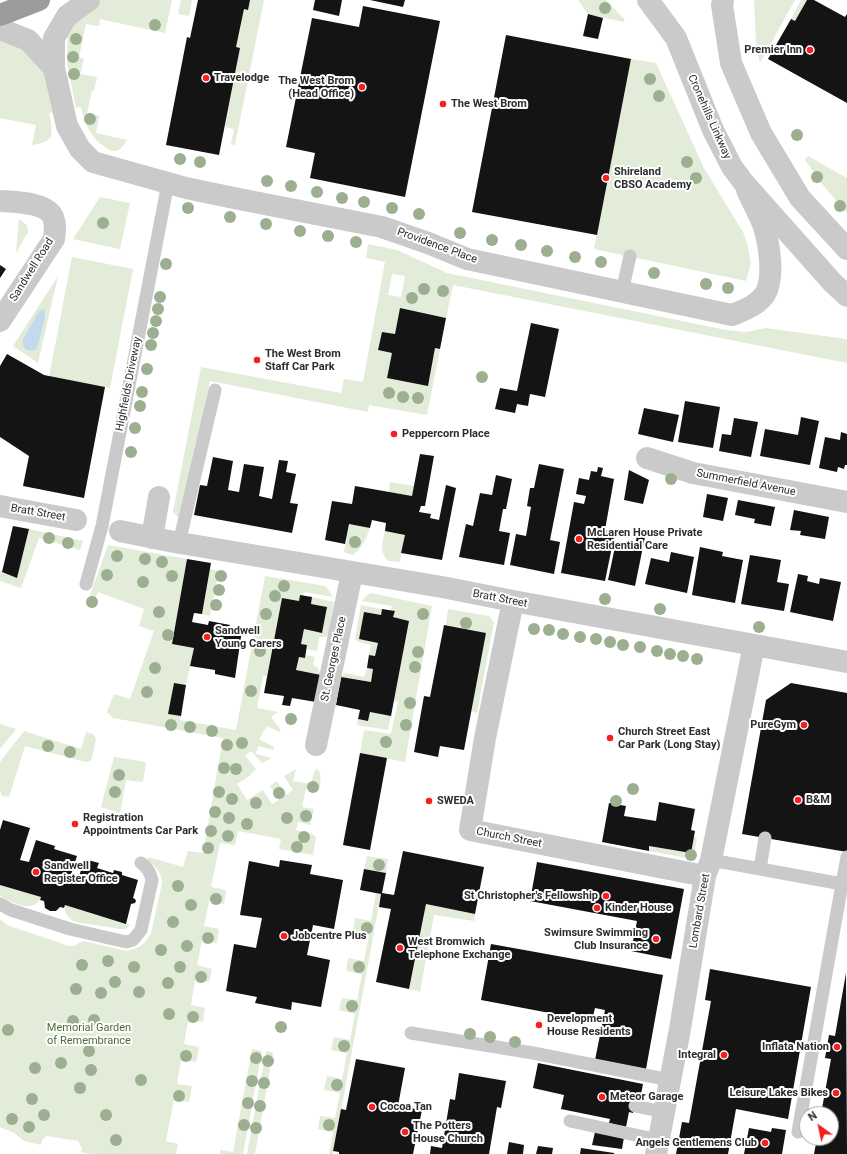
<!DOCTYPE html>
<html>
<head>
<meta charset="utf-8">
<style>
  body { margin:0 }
  #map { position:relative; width:847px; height:1154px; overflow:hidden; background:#fff; font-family:Roboto,sans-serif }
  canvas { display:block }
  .north { position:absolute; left:799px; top:1106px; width:40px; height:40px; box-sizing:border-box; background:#fff; border:1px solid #ababab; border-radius:50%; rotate:327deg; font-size:11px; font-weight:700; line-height:16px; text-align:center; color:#2d2d2d }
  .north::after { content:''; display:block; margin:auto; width:14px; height:18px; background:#f61f1e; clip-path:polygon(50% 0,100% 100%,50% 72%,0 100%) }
</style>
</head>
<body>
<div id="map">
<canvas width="847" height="1154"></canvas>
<div class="north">N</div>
</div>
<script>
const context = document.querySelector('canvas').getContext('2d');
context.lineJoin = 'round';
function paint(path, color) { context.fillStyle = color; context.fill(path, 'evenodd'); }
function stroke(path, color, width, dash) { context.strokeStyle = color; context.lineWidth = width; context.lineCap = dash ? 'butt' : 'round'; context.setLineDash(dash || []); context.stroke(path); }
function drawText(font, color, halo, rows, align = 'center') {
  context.font = font + ' Roboto,sans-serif'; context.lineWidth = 4; context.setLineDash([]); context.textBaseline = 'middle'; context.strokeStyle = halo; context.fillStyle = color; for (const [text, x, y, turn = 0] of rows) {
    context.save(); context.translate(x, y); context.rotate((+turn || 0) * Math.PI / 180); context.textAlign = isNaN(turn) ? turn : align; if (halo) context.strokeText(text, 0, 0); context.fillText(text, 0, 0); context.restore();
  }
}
paint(new Path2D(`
  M101,0H172L165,33L100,19L99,26L86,24L79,57L84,59L80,74L97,77L94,91H92L87,113L99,116L96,133L127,140C121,150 116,155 105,147C90,138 85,123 81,107L76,108L67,63L68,29L94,3Z
  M181,0H192L189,16L178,14Z
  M250,0H264L235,145L231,144L234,129L225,127L240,48L236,47L244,9Z
  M578,0H606L625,20L623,22L588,14Z
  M754,0H795L760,63L756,45Z
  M801,0H807L795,21L791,19Z
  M0,39L16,44L38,62L45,74L55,112L49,113C53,133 56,142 32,145L36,125L0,118Z
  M631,59L656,63L704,168L743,232L747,243L751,263L746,281L594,249Z
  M808,156L847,178V213L823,185L805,160Z
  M100,197L130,203L120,249L73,239Z
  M19,219L27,225L28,232L16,253Z
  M368,244L397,250L447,273L726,330L746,332L766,328L846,339L847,340V363L453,285L446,318L400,308L395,334L382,332L378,350L392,353L428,386L435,348L440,349L427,415L369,405L368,412L210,381L180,519L173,512L201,367L341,393L344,379L363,382L385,262L366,258ZM392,274L405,276L401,297L388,295Z
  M72,257L133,269L110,388L49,377Z
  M58,276L38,363L13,346Z
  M390,482L414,486L412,496L389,492Z
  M349,524L370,528C366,539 362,548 353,555L344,552Z
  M29,529L83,541L80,550L39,538L21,588L0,581V571L17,577Z
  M385,531L405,535L400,562L388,561C379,550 382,544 385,531Z
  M108,545L187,559L172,644L194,648L186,685L174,683L169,714L181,716L180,720L236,730L265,576L326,586L333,597L304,592L303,596L300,595L299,601L282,598L267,676H263L257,708L278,712L271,717L281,730L279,732L267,726L259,739L274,747V750L258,746L256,754L272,758L262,763L251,751L245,756L256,769L248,777L237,784L247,800L263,790L272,804L279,800L270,786L277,781L286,795L293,790L284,776L296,769L293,781L311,784L314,772L317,768C323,775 320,783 319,791L306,789L302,807L314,809L310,825L298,822L296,830L312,834L316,837L313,855L279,849L281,839L238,831L235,845L220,843L211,887L226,890L224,904L209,901L204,926L219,929L217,943L202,940L197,965L212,969L209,982L195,980L191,1005L205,1008L203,1022L188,1020L184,1044L199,1047L196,1062L181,1060L177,1084L192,1086L189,1102L174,1100L166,1141L178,1144L176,1154H91L81,1152L82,1148L78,1141L47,1136L42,1140L41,1145L24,1141L14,1133L0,1127V919L7,925L69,946H74L83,941L127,951C139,948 144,945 151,934L162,883C161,871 157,868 147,860L148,857L183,867L188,851L203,853L223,738L113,718L107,712L114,694L130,699L154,631L139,626L144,609L98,592L92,608L86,606Z
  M210,569L219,571L210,616L202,614Z
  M371,593L432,606L405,762L360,753L364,730L391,734L398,702L394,701L409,621L393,617L395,611L391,610L392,606L362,601L366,596Z
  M312,597L334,602L329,635L326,637H319L317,651L307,649V645L301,644L304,629L322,632L327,607L311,604Z
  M361,605L382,609L381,615L359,639L378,643L375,656L369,655L371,645L359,642L355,639Z
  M448,609L489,616L494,622L477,713L471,711L486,633L446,625Z
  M306,655L315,657L313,664L318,668L321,675L296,670L299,657L305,658Z
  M367,668L373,669L371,682L341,677L345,673L364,677Z
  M370,712L391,716L388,730L357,725L358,719L368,721Z
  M0,724L16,729L0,749Z
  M24,731L81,749L86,732L93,734L96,738L92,758L90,761L86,762L25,746L9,797L2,796L0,791V762Z
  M114,757L146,762L143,782L126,780L120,813L101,807Z
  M694,836L697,839L693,859L649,851V846L690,853Z
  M367,856L388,859L386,873L364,869Z
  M0,885L41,897C34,915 11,902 0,896Z
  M376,893L381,894L333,1154H329L333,1132L318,1129L320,1116L335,1118L340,1093L324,1090L327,1076L342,1079L347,1053L331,1050L334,1037L350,1040L355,1014L339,1010L342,998L357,1000L362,974L346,971L348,958L364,961L369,935L353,932L355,918L371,921Z
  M426,904L475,914L474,921L434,915L420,992L409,989Z
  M65,905L130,925L126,929H121L75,922C69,919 63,912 65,905Z
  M252,1049L262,1051L243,1154H220V1150L233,1152Z
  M266,1051L273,1053L255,1154H247Z`), '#e2ecd9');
paint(new Path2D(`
  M44,309L45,311V318L37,349L33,351L26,350L23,345V339L39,311Z`), '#c3daee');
paint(new Path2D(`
  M198,0H250L248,10L244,9L236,47L240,48L219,155L166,145L187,37L190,38Z
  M315,0H342L339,16L313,10Z
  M370,0H405L403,7Z
  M807,0H814L845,17L847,14V103L768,59L791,19L795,21Z
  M363,6L440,21L405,197L310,178L315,153L286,147L312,18L359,27Z
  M588,14L603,18L598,39L583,36Z
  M506,35L631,59L597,235L472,212Z
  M0,265L6,269L0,278Z
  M400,308L446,318L440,349L435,348L428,386L387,378L392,353L378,350L382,332L395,334Z
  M531,323L559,329L545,397L530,394L528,406L517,404L515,413L495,409L500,388L517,391Z
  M7,354L44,375L105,387L84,498L23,486L29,456L0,437V366Z
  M685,401L720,407L713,448L678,442Z
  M644,408L679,415L673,442L638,434Z
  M801,417L819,421L810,465L760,456L765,429L798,435Z
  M734,418L758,422L751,457L719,451L722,434L731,435Z
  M841,432L847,434V465H845L844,469L838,467L837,472L819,468L825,437L840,440Z
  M420,454L434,456L425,506H421L419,512L431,514L430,518L439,520L446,485L456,488L442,560L401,553L405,535L385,531L386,523L372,520L370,528L349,524L345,544L325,540L332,501L352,504L355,486L412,496Z
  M213,457L233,461L228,490L239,492L244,464L264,467L259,496L272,499L279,460L288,461L286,472L296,474L290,503L298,504L292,533L194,515L200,485L207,486Z
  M539,464L564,469L550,540L560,542L554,574L510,565L516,534L526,536L531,507L527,506L530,488H534Z
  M598,467L603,468L601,476L614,479L605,530L615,532L605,581L561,573L574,502L584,504L586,496L576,494L579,478L589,480L591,471L597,472Z
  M629,470L649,480L643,504L624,500Z
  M496,475L512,479L506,509H503L499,531L510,533L504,565L459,557L466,524L473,526L480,493L492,495Z
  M707,494L728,498L723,521L703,517Z
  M738,500L775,507L771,526L754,523L755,519L735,515Z
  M794,510L829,517L825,539L800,535L801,531L790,530Z
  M13,526L29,529L17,578L2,572Z
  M638,530L646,532L635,586L608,580L616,542L635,546Z
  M700,547L723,552L722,556L743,560L735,603L692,595Z
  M671,552L694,557L687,593L645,584L651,558L669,562Z
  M750,555L781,560L777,582L789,584L784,611L741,604Z
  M187,559L211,563L202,614L194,613L192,622L208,625L209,621L230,625L229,628L242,630L235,678L215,674V670L190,666L194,648L172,644Z
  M798,574L808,576L807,581L819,584L820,578L841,582L833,621L790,612Z
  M300,595L312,597L311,604L327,607L322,633L304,629L301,644L307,645L305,658L299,657L296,670L321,675L316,702L292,698L290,706L282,705L284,696L264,693L282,598L299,601Z
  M382,609L395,611L393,617L409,621L391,716L370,712L368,721L358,719L360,710L336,705L341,677L371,682L373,669L367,668L368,661L369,655L375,656L378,643L359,639L364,612L381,615Z
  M444,625L486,633L464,750L440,746L438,757L414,752L424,696L430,697Z
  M174,683L186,685L181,716L168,714Z
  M791,683L847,693V852L742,834L766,700Z
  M360,753L387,758L370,850L343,845Z
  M659,802L695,809L691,830L695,831L691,853L649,846V851L602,842L609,803L626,806L624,816L656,821Z
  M3,820L30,828L20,860L29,862L36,840L55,846L54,849L77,856L71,875L79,877L84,859L99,863L97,868L113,873L114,870L122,872V875L138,880L133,898L135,899L136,901L135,903L131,904L126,924L65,905L64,908L60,907L56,911H50L45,908L44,901L40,900L41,897L0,885V830Z
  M403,851L484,867L475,914L426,904L409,989L376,982L391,909L379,907L381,894L360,890L364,869L386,873L382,893L394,895Z
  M280,860L312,865L310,874L343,880L334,929L313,925L307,955L330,960L321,1007L292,1002L291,1010L255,1003L257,997L226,991L234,944L256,948L262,918L240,915L249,861L279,867Z
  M537,862L684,889L671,959L631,951L637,921L530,901Z
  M491,944L663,975L646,1069L595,1060L605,1010L595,1008L592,1021L481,1000Z
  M710,969L811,987L788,1119L736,1109L728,1154H676L682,1122L689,1123L711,1001L705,1000Z
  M846,973L847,1154H814L817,1138H831V1114H821L831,1059L825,1058L829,1035L835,1036Z
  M356,1059L405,1068L398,1106L422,1110L413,1154H339V1152L333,1151L341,1109L346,1110Z
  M538,1063L643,1084L640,1100L636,1099L633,1113L629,1112L626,1127L609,1123L610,1119L561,1109L564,1095L533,1088Z
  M459,1073L506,1081L501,1108L497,1107L489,1154H430L431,1146L442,1148L450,1099L455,1100Z
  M749,1128L771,1132L772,1128L786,1130L782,1154H744Z
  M595,1132L624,1137L622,1149L592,1145Z
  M509,1142L524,1145L523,1154H507Z
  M538,1146L553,1148L552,1154H536Z
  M581,1148L614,1153V1154H580Z`), '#141414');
stroke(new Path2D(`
  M622,292L630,256
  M179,543L215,390
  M86,584L102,526L168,183
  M711,860L842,884L798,1132
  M760,869L765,838
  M842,884L847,857
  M0,904L11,910L70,929L126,942L133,940L141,930L152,880C150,872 148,868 141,863
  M411,1033L533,1053L670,1080
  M635,1106L664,1112
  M570,1121L659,1140`), '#cacaca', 13);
stroke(new Path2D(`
  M89,0L67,16L54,38V68L67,126L80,149L93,162L186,188L234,198L382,227L428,243L467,259L732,315C744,310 758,305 765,294C775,278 769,241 763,224C758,212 752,201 747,190
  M0,29L28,40L54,68
  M0,201C14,202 46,202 53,217C56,224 55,231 54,239L0,321
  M647,458L693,473L847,502
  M0,506L76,520
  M120,531L174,542L442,587L513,601L847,662
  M152,538L159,497
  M513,601L485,738L470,830L705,876
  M316,745L352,573
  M656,1154L680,1029L705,876L711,860L754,645`), '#cacaca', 22);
stroke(new Path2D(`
  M648,0L676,38L713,130L732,167L744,183L832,282L847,296
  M723,0L722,5L731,63L761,133L800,198L847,249`), '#cacaca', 22);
stroke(new Path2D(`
  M0,15L39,0`), '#9c9c9c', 22);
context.fillStyle = '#9daf91';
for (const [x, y] of [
  [605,8],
  [155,25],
  [76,39],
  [73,57],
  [74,74],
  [650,79],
  [659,96],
  [90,119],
  [797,135],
  [180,159],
  [200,162],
  [687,162],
  [817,177],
  [696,178],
  [267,181],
  [291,186],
  [317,192],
  [342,198],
  [364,202],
  [840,206],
  [188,208],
  [392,208],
  [419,214],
  [230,217],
  [103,223],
  [266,224],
  [300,231],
  [460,233],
  [328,236],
  [492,240],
  [356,242],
  [521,245],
  [547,251],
  [575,257],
  [601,262],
  [166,264],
  [654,273],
  [706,284],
  [728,288],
  [424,289],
  [443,291],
  [160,297],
  [412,298],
  [158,309],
  [156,321],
  [153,333],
  [151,345],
  [147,369],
  [482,377],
  [142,392],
  [389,393],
  [403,397],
  [418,398],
  [140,406],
  [135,428],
  [131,452],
  [671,479],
  [49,538],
  [355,542],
  [68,543],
  [117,556],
  [145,559],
  [162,562],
  [107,575],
  [172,576],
  [221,576],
  [143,582],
  [284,586],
  [219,590],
  [275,596],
  [605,599],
  [92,602],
  [216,605],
  [660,609],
  [159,612],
  [266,614],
  [423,614],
  [466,623],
  [759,627],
  [534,629],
  [549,630],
  [563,634],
  [168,635],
  [580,637],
  [596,639],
  [610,642],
  [623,645],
  [640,647],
  [260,651],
  [657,651],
  [418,652],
  [670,654],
  [683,656],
  [697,659],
  [415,667],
  [155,668],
  [251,691],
  [147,692],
  [410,703],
  [291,719],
  [171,725],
  [406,725],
  [190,727],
  [212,731],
  [386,742],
  [242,743],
  [227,745],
  [48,746],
  [70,752],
  [224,768],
  [236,769],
  [119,775],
  [313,787],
  [633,789],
  [115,792],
  [219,792],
  [279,793],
  [232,799],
  [616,801],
  [256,803],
  [215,812],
  [306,816],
  [229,818],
  [287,818],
  [247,824],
  [211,831],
  [228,836],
  [304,837],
  [297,847],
  [208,848],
  [691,855],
  [379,865],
  [178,886],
  [216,899],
  [191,905],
  [173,922],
  [367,928],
  [208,938],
  [187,946],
  [161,950],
  [108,961],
  [82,965],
  [134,967],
  [180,967],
  [359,967],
  [201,977],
  [115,982],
  [168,983],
  [76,989],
  [139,992],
  [101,993],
  [352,1006],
  [169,1014],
  [193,1017],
  [94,1020],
  [73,1021],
  [281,1027],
  [8,1030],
  [470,1034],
  [490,1037],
  [515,1042],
  [344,1046],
  [89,1051],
  [186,1056],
  [256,1058],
  [268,1061],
  [61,1063],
  [35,1068],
  [91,1070],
  [141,1080],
  [252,1081],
  [264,1083],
  [337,1085],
  [80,1088],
  [179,1096],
  [32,1099],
  [248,1103],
  [260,1106],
  [44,1115],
  [106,1115],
  [12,1119],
  [244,1125],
  [329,1125],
  [29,1127],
  [256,1128],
  [116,1140]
]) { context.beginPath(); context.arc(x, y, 6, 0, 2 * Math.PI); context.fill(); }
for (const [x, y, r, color] of [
  [810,50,4,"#f61f1e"],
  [206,78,4,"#f61f1e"],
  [362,87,4,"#f61f1e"],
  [443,104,4,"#f61f1e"],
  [606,178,4,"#f61f1e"],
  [257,360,4,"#f61f1e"],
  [394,434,4,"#f61f1e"],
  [579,539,4,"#f61f1e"],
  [207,637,4,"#f61f1e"],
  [804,725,4,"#f61f1e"],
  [610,738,4,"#f61f1e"],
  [798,800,4,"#f61f1e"],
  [429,801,4,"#f61f1e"],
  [75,824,4,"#f61f1e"],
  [36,872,4,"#f61f1e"],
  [606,896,4,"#f61f1e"],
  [597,908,4,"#f61f1e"],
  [284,936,4,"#f61f1e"],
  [656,939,4,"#f61f1e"],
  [400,948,4,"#f61f1e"],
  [539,1025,4,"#f61f1e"],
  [837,1047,4,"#f61f1e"],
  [724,1055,4,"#f61f1e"],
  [836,1093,4,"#f61f1e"],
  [602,1097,4,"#f61f1e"],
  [372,1107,4,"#f61f1e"],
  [405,1132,4,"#f61f1e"],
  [765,1143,4,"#f61f1e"]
]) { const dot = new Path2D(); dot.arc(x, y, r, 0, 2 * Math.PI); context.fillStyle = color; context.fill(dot); stroke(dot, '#fff', 1.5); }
drawText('bold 11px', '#2d2d2d', '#fff', [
  ["Premier Inn",802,50,"right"],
  ["Travelodge",214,78],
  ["The West Brom",354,81,"right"],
  ["(Head Office)",354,94,"right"],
  ["The West Brom",451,104],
  ["Shireland",614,172],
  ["CBSO Academy",614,185],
  ["The West Brom",265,354],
  ["Staff Car Park",265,367],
  ["Peppercorn Place",402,434],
  ["McLaren House Private",587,533],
  ["Residential Care",587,546],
  ["Sandwell",215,631],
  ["Young Carers",215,644],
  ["PureGym",796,725,"right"],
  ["Church Street East",618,732],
  ["Car Park (Long Stay)",618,745],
  ["B&M",806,800],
  ["SWEDA",437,801],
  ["Registration",83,818],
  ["Appointments Car Park",83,831],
  ["Sandwell",44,866],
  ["Register Office",44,879],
  ["St Christopher's Fellowship",598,896,"right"],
  ["Kinder House",605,908],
  ["Swimsure Swimming",648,933,"right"],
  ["Club Insurance",648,946,"right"],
  ["Jobcentre Plus",292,936],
  ["West Bromwich",408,942],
  ["Telephone Exchange",408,955],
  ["Development",547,1019],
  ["House Residents",547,1032],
  ["Inflata Nation",829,1047,"right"],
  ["Integral",716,1055,"right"],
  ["Leisure Lakes Bikes",828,1093,"right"],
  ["Meteor Garage",610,1097],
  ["Cocoa Tan",380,1107],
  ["The Potters",413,1126],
  ["House Church",413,1139],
  ["Angels Gentlemens Club",757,1143,"right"]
], 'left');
drawText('11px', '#2d2d2d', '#fff', [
  ["Cronehills Linkway",709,117,66],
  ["Providence Place",437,246,20],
  ["Sandwell Road",32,270,-58],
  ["Highfields Driveway",129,384,-79],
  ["Summerfield Avenue",746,483,11],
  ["Bratt Street",38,513,10],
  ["Bratt Street",500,599,11],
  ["St. Georges Place",334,659,-78],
  ["Church Street",509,838,11],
  ["Lombard Street",700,911,-80]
]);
drawText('11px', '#4c6d37', '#fff', [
  ["Memorial Garden",89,1028],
  ["of Remembrance",89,1041]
]);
</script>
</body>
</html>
